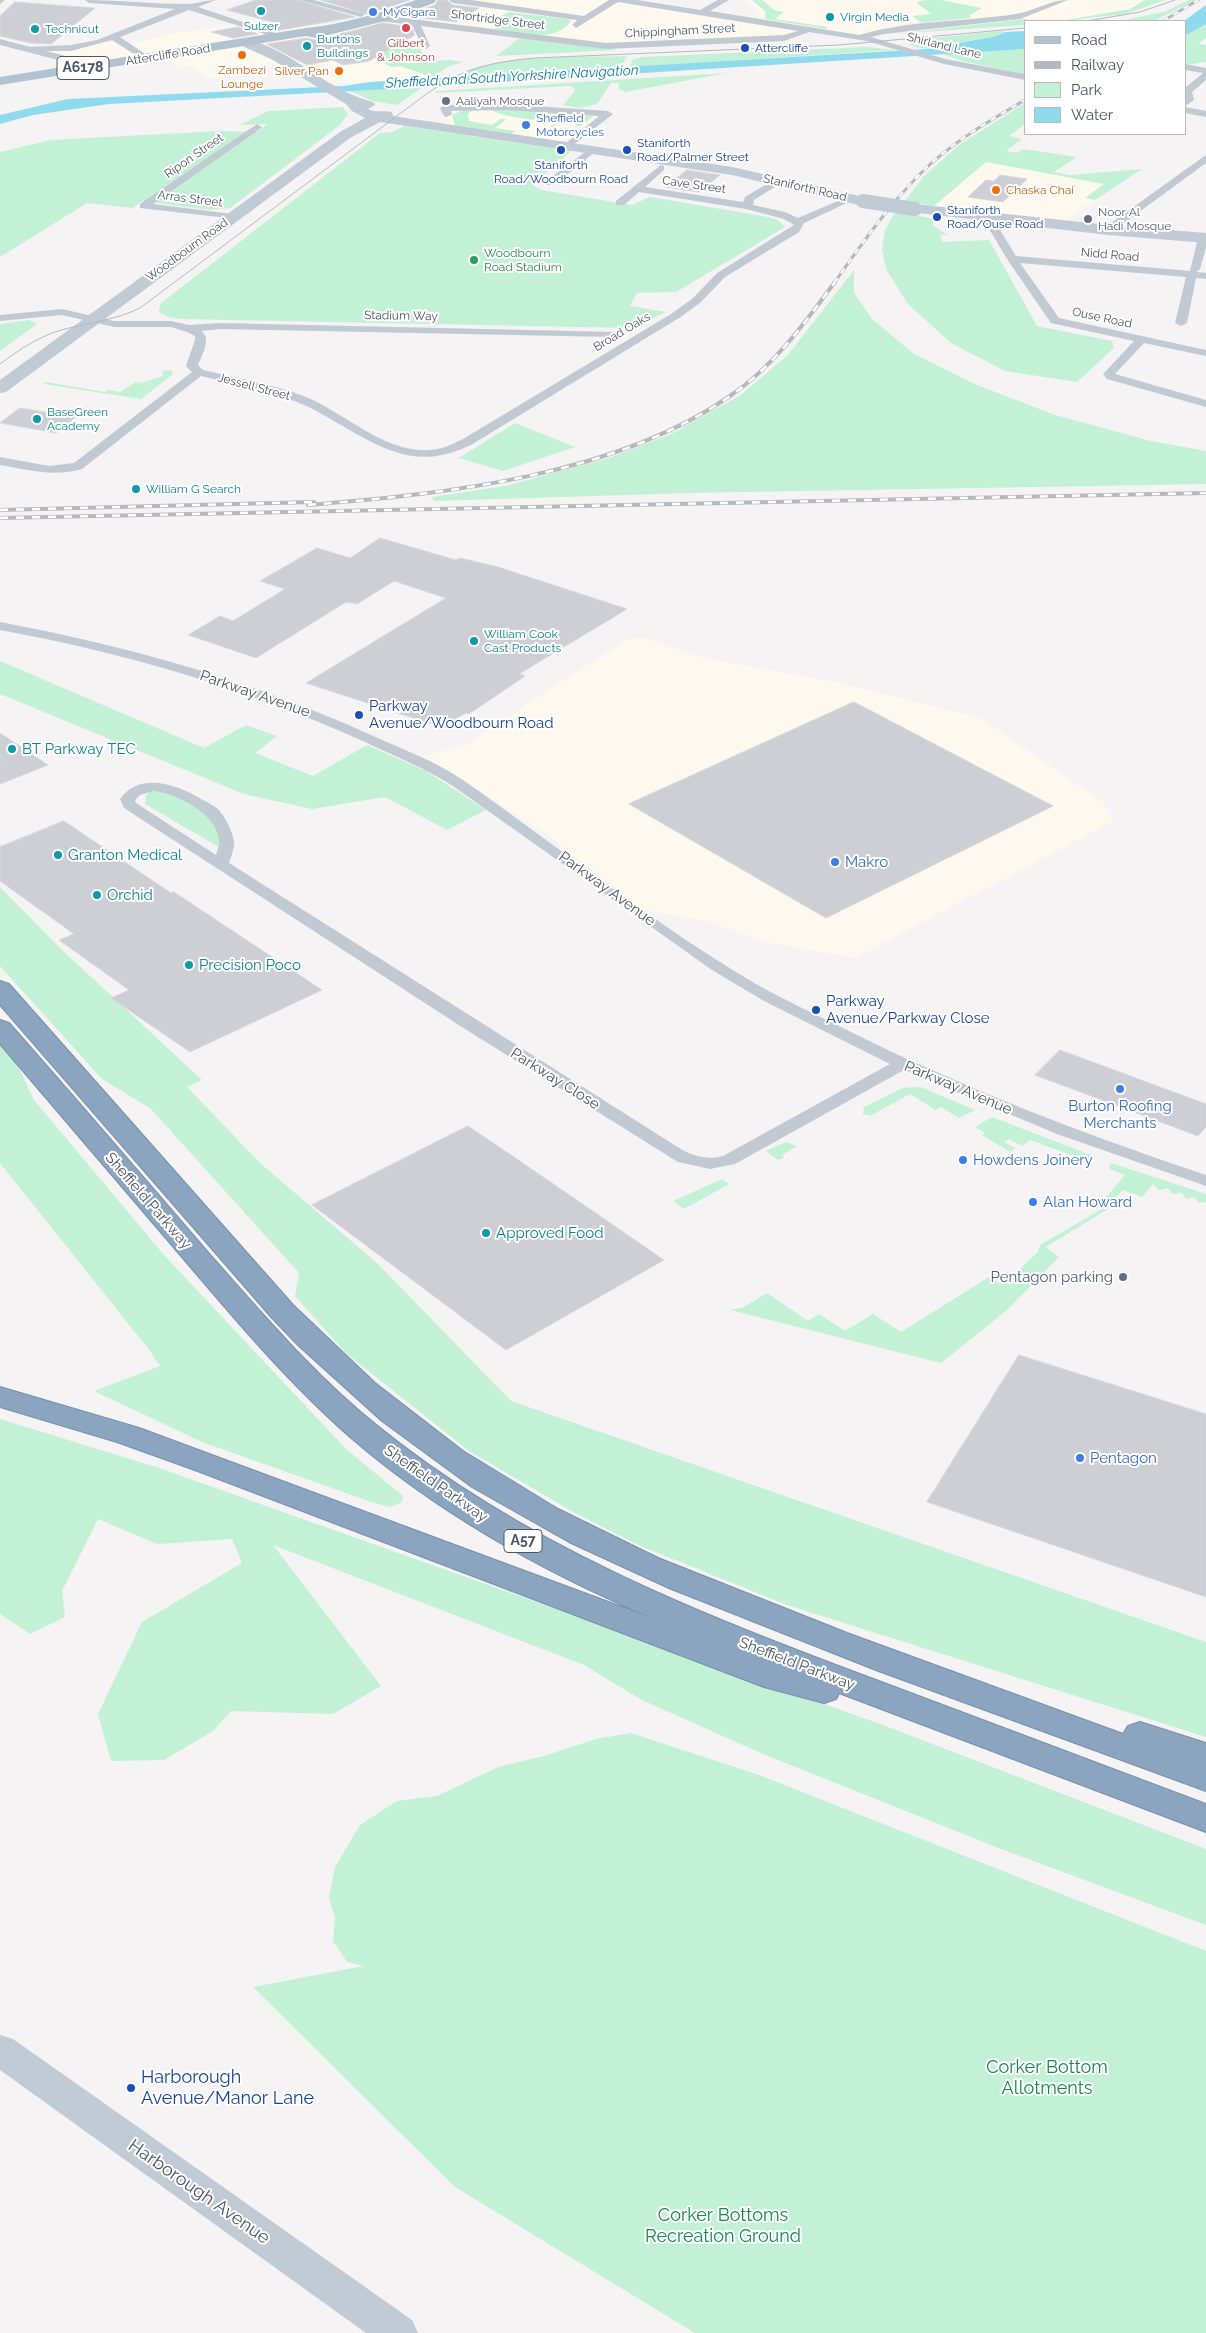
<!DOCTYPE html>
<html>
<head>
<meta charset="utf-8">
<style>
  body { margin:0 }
  #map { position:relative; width:1206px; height:2333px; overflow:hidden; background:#f5f3f3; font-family:Raleway,sans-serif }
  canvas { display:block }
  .legend { position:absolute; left:1024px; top:20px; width:162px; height:115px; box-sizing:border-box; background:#fff; border:1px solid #b7bbc0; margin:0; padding:6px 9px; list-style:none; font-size:15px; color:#4a5661 }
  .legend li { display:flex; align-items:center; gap:10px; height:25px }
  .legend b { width:25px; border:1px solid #b7bbc0 }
</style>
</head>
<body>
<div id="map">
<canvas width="1206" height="2333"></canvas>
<ul class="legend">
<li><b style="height:6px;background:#b3c2d1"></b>Road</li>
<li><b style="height:6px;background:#b5b8bd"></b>Railway</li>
<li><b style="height:14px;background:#c3f1d5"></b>Park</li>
<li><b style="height:14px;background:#90daee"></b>Water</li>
</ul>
</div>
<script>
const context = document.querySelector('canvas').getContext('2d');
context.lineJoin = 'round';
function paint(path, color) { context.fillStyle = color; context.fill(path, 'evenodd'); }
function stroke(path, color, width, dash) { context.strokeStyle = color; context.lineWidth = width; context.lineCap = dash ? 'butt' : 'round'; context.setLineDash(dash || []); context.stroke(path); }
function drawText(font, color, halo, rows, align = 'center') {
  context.font = font + ' Raleway,sans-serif'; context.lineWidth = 4; context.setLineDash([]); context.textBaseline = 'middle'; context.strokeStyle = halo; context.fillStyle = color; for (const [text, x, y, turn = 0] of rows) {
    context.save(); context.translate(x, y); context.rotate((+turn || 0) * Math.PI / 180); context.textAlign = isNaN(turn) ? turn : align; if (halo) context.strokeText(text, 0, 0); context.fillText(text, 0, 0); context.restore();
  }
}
paint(new Path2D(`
  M363,0L397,8L429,0H621L758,22L757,12L745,0H1147L1130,9L1061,21H1029L1020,16L883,31L859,38L807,30L794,36L629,47L415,22L427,47L420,48L434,78L323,84L300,71L269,62L237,77L209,78L191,66L179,67L168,60L88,71L44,51L122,40L131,44L179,32L285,19L316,27L361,18L339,8Z
  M501,108L597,115L598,116L568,139L556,142L446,126L448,112L453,110Z
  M989,149L995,162L1104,185L1086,198L1095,200L1065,222L941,212L915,204Z
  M629,638H645L703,658L836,682L980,718L1102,801L1114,821L855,958L770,943L706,921L644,910L545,833L451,773L417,757L464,746Z`), '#fdf9ef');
paint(new Path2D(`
  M752,0H762L774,10L784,12L775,19L828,27L826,29L765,19L766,12Z
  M925,0H941L982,8L970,15L971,18L867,28L921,23L912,16L931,14L916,2Z
  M1145,0H1165L1125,14L1061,21L1130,9Z
  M1189,0H1196L1154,21H1119L1164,12Z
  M508,12L568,19L571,21C556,44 516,32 495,29V27L499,28L510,21L497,19Z
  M1025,19L1029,21H1025V25L894,34Z
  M1206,24V38L1198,44L1206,45V62L1185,65V36Z
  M1001,31L1005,32L997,36L927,49L915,47L905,41Z
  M520,38L618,50L496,56Z
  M417,42L426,62L448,60L463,62C453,65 440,69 434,78L400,66L391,67L374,58L400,44Z
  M867,47L896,50L629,67L633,60L642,57Z
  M1025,49V74L962,61L940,53Z
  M627,56L621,67L454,77C492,53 582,58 627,56Z
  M727,73L625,92L619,89V83H611L598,103L593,105L580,108L563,105L575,91L572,86L434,93L437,91Z
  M423,87L397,105L373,101L350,91Z
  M1025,103V124L1009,136L1022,139L1006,151L1017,153L1023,149L1077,157L1054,172L1070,175L1142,169L1095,200L1085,198L1104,184L986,162L934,206L905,201L924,176L959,145Z
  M343,107L348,114L340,125L230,208L210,210L142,201L133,208L87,203L0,257V152L51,140L220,131L257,132L267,124L240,125L268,111Z
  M494,109L594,116L581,126H574L584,118L568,116L552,127H550L564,116L543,113L533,120C522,118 499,116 492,110Z
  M463,110H473L468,114L469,121L492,125L500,119H507L495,128L516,131L511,134L455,126L452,115Z
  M405,126L571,151L532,185L541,190L632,205L650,197L768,217L778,220L785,227L676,292L637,293L630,306L666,312L632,328L182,319L168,317L159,312L160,304L380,133L392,132Z
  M895,212L936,219L932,225L949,236L940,234L942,242L989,240L1037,326L1112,341L1114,348L1077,382L1005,371L951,343L908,304L886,269L882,249L885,230Z
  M854,270V293L872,319L914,354L977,385L1055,415L1151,441L1206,451V484L688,493L434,501L432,497L505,486L609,458L671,434L741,395L788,355Z
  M29,320L37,324L0,351V324Z
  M165,370L172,371L173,374L141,399L43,384L46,382L105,392L108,390L120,392L136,382L141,383L163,376L162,372Z
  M515,423L575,447L503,471L459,458Z
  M0,661L204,748L246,725L277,736L255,753L313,776L367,745L426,771L486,810L447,830L385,797L312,809L244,794L0,694Z
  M164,788L214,816L229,853L145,804L146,795L152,789Z
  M0,887L62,950L202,1080L187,1087L260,1163L378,1264L511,1401L1206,1642V1737L787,1605L638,1545L575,1513L469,1451L347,1354L295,1296L299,1273L151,1109L102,1079L0,966Z
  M0,1041L18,1066L34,1100L164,1255L346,1449L403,1496L402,1502L390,1507L374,1503L202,1442L94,1391L160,1366L150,1351L0,1163Z
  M913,1087L923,1088L975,1110L959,1118L941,1107L936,1110L910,1094L870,1116L863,1114L864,1107L903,1088Z
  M992,1117L1096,1157L1088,1161L1030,1140L1022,1146L1009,1139L1004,1142L1015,1148L1010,1152L982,1135L985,1133L975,1127Z
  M786,1142L797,1146L782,1155L784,1158L778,1160L766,1151Z
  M1111,1163L1206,1194V1202L1199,1203L1194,1197L1186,1199L1182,1193L1172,1194L1168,1188L1159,1190L1153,1184L1142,1197L1123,1190L1108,1205L1111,1207L1046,1247L1059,1257L1007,1310L941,1363L730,1310L742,1308L767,1293L808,1321L819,1314L845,1331L873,1314L901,1332L989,1277L1003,1285L1038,1252L1040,1245L1105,1207L1101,1203L1125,1175L1110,1169L1109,1167Z
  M722,1179L729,1184L684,1209L673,1201Z
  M0,1419L159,1468L883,1725L1206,1849V1925L1001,1849L763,1754L642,1700L584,1665L273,1545L381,1686L333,1714L231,1711L213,1731L164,1760L111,1761L98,1714L142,1622L242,1563L232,1539L157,1544L98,1519L62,1591L65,1617L30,1634L0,1614Z
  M631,1733L759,1775L1206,1951V2333H695L455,2187L253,1987L364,1966L347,1962L333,1941L335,1918L329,1898L335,1867L360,1825L397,1801L437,1796L498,1767L544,1756L596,1739Z`), '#c3f1d5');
paint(new Path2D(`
  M1206,5V24L1185,36L1184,21Z
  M1025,31V49L389,89L109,104L33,115L0,124V115L68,99L344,86L370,82L927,49L997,36L1005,32Z`), '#90daee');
const building = new Path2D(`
  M256,0H297L355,17L275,31L256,25L272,22L227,10Z
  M321,0H410L367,14Z
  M438,0H447L453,5L479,8L456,22L404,16L435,5Z
  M15,2L95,8L51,44L31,43L0,36V16Z
  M383,23L411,27L415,35L369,61L343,65L333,60L307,65L267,44L306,38L316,40Z
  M238,27L258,34L233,38L211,32Z
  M687,170L720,175L699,192L666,187Z
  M1000,175L1027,179L1003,202L968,197L986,180L994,181Z
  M20,408L76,417L56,433L0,423Z
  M380,538L456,560L460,558L498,567L627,609L519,674L525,676L469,714L466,713L441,727L306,683L446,598L394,581L357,604L346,602L256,658L188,635L220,616L233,621L285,589L260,581L317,548L350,558Z
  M854,702L1053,806L826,918L629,804Z
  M0,733L48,765L0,784Z
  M64,821L171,893L174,892L322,990L190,1052L111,998L129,990L59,940L74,934L0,881V847Z
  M1060,1050L1206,1104V1127L1198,1136L1035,1075Z
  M468,1126L536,1172L664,1260L506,1350L312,1205Z
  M1019,1355L1206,1414V1597L927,1502Z`);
paint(building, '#cdcfd5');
stroke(building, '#d7d9de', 1);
const highway = new Path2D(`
  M0,981L9,984L293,1305L375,1383L463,1451L558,1509L658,1558L847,1633L1123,1734L1128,1726L1140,1722L1206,1743V1791L876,1670L669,1588L569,1542L472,1487L382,1421L299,1346L273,1319L0,1005Z
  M0,1020L9,1023C77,1100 144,1178 211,1256C263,1314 314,1375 375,1424C525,1546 697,1613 876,1680C986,1721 1096,1763 1206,1804V1832L839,1693L836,1699L824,1703L764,1687L195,1470L117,1442L0,1407V1387L139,1428L657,1620C547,1574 439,1514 349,1436C290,1384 239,1324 188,1264C125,1191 63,1117 0,1044Z`);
stroke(highway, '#7690ad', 2);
paint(new Path2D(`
  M0,0H5L0,4Z
  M85,0C119,0 152,4 186,4C196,4 206,0 216,0L198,7L284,36L277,38L189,10L120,37L148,56L149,58L145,61L112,40L71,51H47L96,64V68L93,69L0,45V39L30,47L71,45L97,40L175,9L89,3Z
  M299,0H314L365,14L361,17Z
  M449,0H471L584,16L609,0H637L700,10L718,0H729L710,11L859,35C910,20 964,22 1016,14C1035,11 1049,0 1068,0L1020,19L884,34L871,37L945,59L1025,74V80L944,64L867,41L809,32L784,41L606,49L421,26L430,46L426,49L422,46L412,25L380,21L376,18L380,15L606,43L784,35L798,31L618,2L576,28L572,25L577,20L453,3Z
  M1185,64L1206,68V80L1192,92L1194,100L1185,106V88L1203,73L1185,70Z
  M504,104L608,111L613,114L568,149L565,148V144L599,116L504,110L451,111L452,114L447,117L444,116L440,108L445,105Z
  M1185,107L1206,111V117L1185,113Z
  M257,124L262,127L260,129L153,204L232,214L236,215V219L140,208V204Z
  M592,147L597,150L595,152L554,185H546V181Z
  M1206,155V163L1112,232H1104V228Z
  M661,165L664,166V170L645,187L743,202L745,197L777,178L782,181L781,183L754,200L753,205L785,212L798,218L838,201L842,200L847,203L804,223L799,232L725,277L700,303L679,318L471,445C463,448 455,452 446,454C391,469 345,421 297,402C267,390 233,384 201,376L82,469C54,477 28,470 0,465V457L49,466L74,463L192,372L186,366L195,340V336L187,332L171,327H114L62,315L0,321V315L62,309L114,321H171L189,325L220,323L616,332L618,334L612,337L220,329L201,331C212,338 202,355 198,365L203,370C237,378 273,384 306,397C348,414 392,461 442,448C449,446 456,442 463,439L671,314L692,299L717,273L794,225L784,219L746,209L639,192L624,205H616V201Z
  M992,215L997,218L995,222L1016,256L1190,271L1198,238L1199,236H1206V247L1200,269L1196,272L1206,273V279L1196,278L1187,323L1181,326L1175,323L1186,277L1020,263L1059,318L1206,350V356L1144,343L1115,374L1206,400V407L1107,379L1103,374L1105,372L1134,341L1051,323L1007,259L985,222L988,216Z
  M0,622C128,646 253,681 371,735C402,749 435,761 463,780C560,848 654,924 756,984C786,1001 817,1015 847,1030C963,1088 1084,1134 1206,1175V1186L1057,1134L904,1070L735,1164L710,1169L678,1162L465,1029L124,808L120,799C140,771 178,785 201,799C207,802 213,805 218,809C225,817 232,830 234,841C235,847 231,857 229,863L684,1151C697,1157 709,1160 723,1156L890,1064L764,1001L712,970L453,786C425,768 394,756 365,742C248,689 126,653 0,630ZM153,791C177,793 220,815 219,843C219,847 217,851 216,855L136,803L135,800L140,795Z`), '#c1cad2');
paint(new Path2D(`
  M247,39C293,50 327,91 373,102L375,105L368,109C377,113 383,110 392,112L393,116L732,167L868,198L871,201L863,206L732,175L380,122L350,138L6,392L0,393V380L340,132L365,118L352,111L346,104L271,59L242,46L240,43Z
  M915,204L1108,225L1206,233V243L1108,235L910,212L907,209Z
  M0,2035L13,2039L412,2320L418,2333H366L0,2070Z`), '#c1cbd6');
paint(new Path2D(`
  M416,0H436L434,3L385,21L316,38L306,36L0,85V77L306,28C345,24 380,13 416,0Z`), '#b3c2d1');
paint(highway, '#8ba5c1');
stroke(new Path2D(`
  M1087,21L1140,12L1175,0
  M0,364C20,349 41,335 65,329C91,322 116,320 140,308L425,95C462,69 490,62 535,58L839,45L1025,28`), '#b5b8bd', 1);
const railFar1 = new Path2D(`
  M1163,21L1198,0
  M834,283C861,245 888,206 922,172C951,143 989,121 1025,100`);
const rail = new Path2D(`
  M308,505C445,494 615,476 730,396C773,367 804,324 835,282
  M0,510L314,502
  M0,518L1206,493`);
stroke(railFar1, '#b5b8bd', 3);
stroke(rail, '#b5b8bd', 4);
stroke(railFar1, '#fff', 2, [6]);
stroke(rail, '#fff', 2.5, [8]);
stroke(new Path2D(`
  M863,201L915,209`), '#c1cbd6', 14);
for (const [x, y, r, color] of [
  [261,11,5,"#0f9aa8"],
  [373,12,5,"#3f7fe0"],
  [830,17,5,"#0f9aa8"],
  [406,28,5,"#e0444e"],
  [35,29,5,"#0f9aa8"],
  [307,46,5,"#0f9aa8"],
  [745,48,5,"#1a4fb4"],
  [242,55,5,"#e8710a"],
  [339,71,5,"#e8710a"],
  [446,101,5,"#6b7280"],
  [526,125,5,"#3f7fe0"],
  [561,150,5,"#1a4fb4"],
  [627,150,5,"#1a4fb4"],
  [996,190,5,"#e8710a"],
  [937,217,5,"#1a4fb4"],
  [1088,219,5,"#6b7280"],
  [474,260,5,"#2e9e5b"],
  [37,419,5,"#0f9aa8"],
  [136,489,5,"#0f9aa8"],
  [474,641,5,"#0f9aa8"],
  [359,715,5,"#1a4fb4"],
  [12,749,5,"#0f9aa8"],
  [58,855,5,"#0f9aa8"],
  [835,862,5,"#3f7fe0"],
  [97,895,5,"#0f9aa8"],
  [189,965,5,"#0f9aa8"],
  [816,1010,5,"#1a4fb4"],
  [1120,1089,5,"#3f7fe0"],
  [963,1160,5,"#3f7fe0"],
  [1033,1202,5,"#3f7fe0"],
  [486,1233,5,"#0f9aa8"],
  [1123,1277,5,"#5c6f8a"],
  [1080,1458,5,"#3f7fe0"],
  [131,2088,5,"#1a4fb4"]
]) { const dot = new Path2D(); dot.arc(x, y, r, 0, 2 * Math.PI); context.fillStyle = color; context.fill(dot); stroke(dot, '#fff', 2); }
drawText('12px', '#366cbe', '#fff', [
  ["MyCigara",383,12],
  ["Sheffield",536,118],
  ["Motorcycles",536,132]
], 'left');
drawText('12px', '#0d838f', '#fff', [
  ["Virgin Media",840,17],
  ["Sulzer",261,26,"center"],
  ["Technicut",45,29],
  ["Burtons",317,39],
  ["Buildings",317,53],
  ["BaseGreen",47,412],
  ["Academy",47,426],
  ["William G Search",146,489],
  ["William Cook",484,634],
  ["Cast Products",484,648]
], 'left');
drawText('12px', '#4a5661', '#fff', [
  ["Shortridge Street",498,20,7],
  ["Chippingham Street",680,31,-3],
  ["Shirland Lane",944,46,14],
  ["Attercliffe Road",168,55,-9],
  ["Ripon Street",194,156,-35],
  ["Cave Street",694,185,8],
  ["Staniforth Road",805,188,13],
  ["Arras Street",190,199,7],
  ["Woodbourn Road",187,250,-36],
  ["Nidd Road",1110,255,5],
  ["Stadium Way",401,316,1],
  ["Ouse Road",1102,318,12],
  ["Broad Oaks",622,332,-31],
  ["Jessell Street",254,387,15]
]);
drawText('12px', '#be3a42', '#fff', [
  ["Gilbert",406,43],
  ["& Johnson",406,57]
]);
drawText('12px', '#164399', '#fff', [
  ["Attercliffe",755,48],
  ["Staniforth",637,143],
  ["Road/Palmer Street",637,157],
  ["Staniforth",561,165,"center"],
  ["Road/Woodbourn Road",561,179,"center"],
  ["Staniforth",947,210],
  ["Road/Ouse Road",947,224]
], 'left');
drawText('12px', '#c56008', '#fff', [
  ["Zambezi",242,70],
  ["Lounge",242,84],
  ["Silver Pan",329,71,"right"],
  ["Chaska Chai",1006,190,"left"]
]);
drawText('12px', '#5b616d', '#fff', [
  ["Aaliyah Mosque",456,101],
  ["Noor Al",1098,212],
  ["Hadi Mosque",1098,226]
], 'left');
drawText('12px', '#27864d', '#fff', [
  ["Woodbourn",484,253],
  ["Road Stadium",484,267]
], 'left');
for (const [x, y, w] of [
  [83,68,52],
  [523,1541,38]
]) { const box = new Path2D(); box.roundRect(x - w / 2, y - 11.5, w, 23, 4); context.fillStyle = '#fff'; context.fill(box); stroke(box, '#4a5661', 1); }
drawText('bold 14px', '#4a5661', null, [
  ["A6178",83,68],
  ["A57",523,1541]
]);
drawText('italic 14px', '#0c7c9b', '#fff', [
  ["Sheffield and South Yorkshire Navigation",512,77,-3]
]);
drawText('15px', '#4a5661', '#fff', [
  ["Parkway Avenue",255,694,19],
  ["Parkway Avenue",607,889,36],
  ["Parkway Close",555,1079,32],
  ["Parkway Avenue",958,1088,23],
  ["Sheffield Parkway",148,1201,49],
  ["Sheffield Parkway",436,1484,35],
  ["Sheffield Parkway",797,1664,21]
]);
drawText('15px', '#164399', '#fff', [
  ["Parkway",369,706],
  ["Avenue/Woodbourn Road",369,723],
  ["Parkway",826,1001],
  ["Avenue/Parkway Close",826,1018]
], 'left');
drawText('15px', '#0d838f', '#fff', [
  ["BT Parkway TEC",22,749],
  ["Granton Medical",68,855],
  ["Orchid",107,895],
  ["Precision Poco",199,965],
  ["Approved Food",496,1233]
], 'left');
drawText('15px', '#366cbe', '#fff', [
  ["Makro",845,862],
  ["Burton Roofing",1120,1106,"center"],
  ["Merchants",1120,1123,"center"],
  ["Howdens Joinery",973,1160],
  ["Alan Howard",1043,1202],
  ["Pentagon",1090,1458]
], 'left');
drawText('15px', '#4e5e75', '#fff', [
  ["Pentagon parking",1113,1277]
], 'right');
drawText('18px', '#17864f', '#fff', [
  ["Corker Bottom",1047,2068],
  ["Allotments",1047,2089],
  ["Corker Bottoms",723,2216],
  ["Recreation Ground",723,2237]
]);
drawText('18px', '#164399', '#fff', [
  ["Harborough",141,2078],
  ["Avenue/Manor Lane",141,2099]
], 'left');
drawText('18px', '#4a5661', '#fff', [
  ["Harborough Avenue",199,2192,35]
]);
</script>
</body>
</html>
